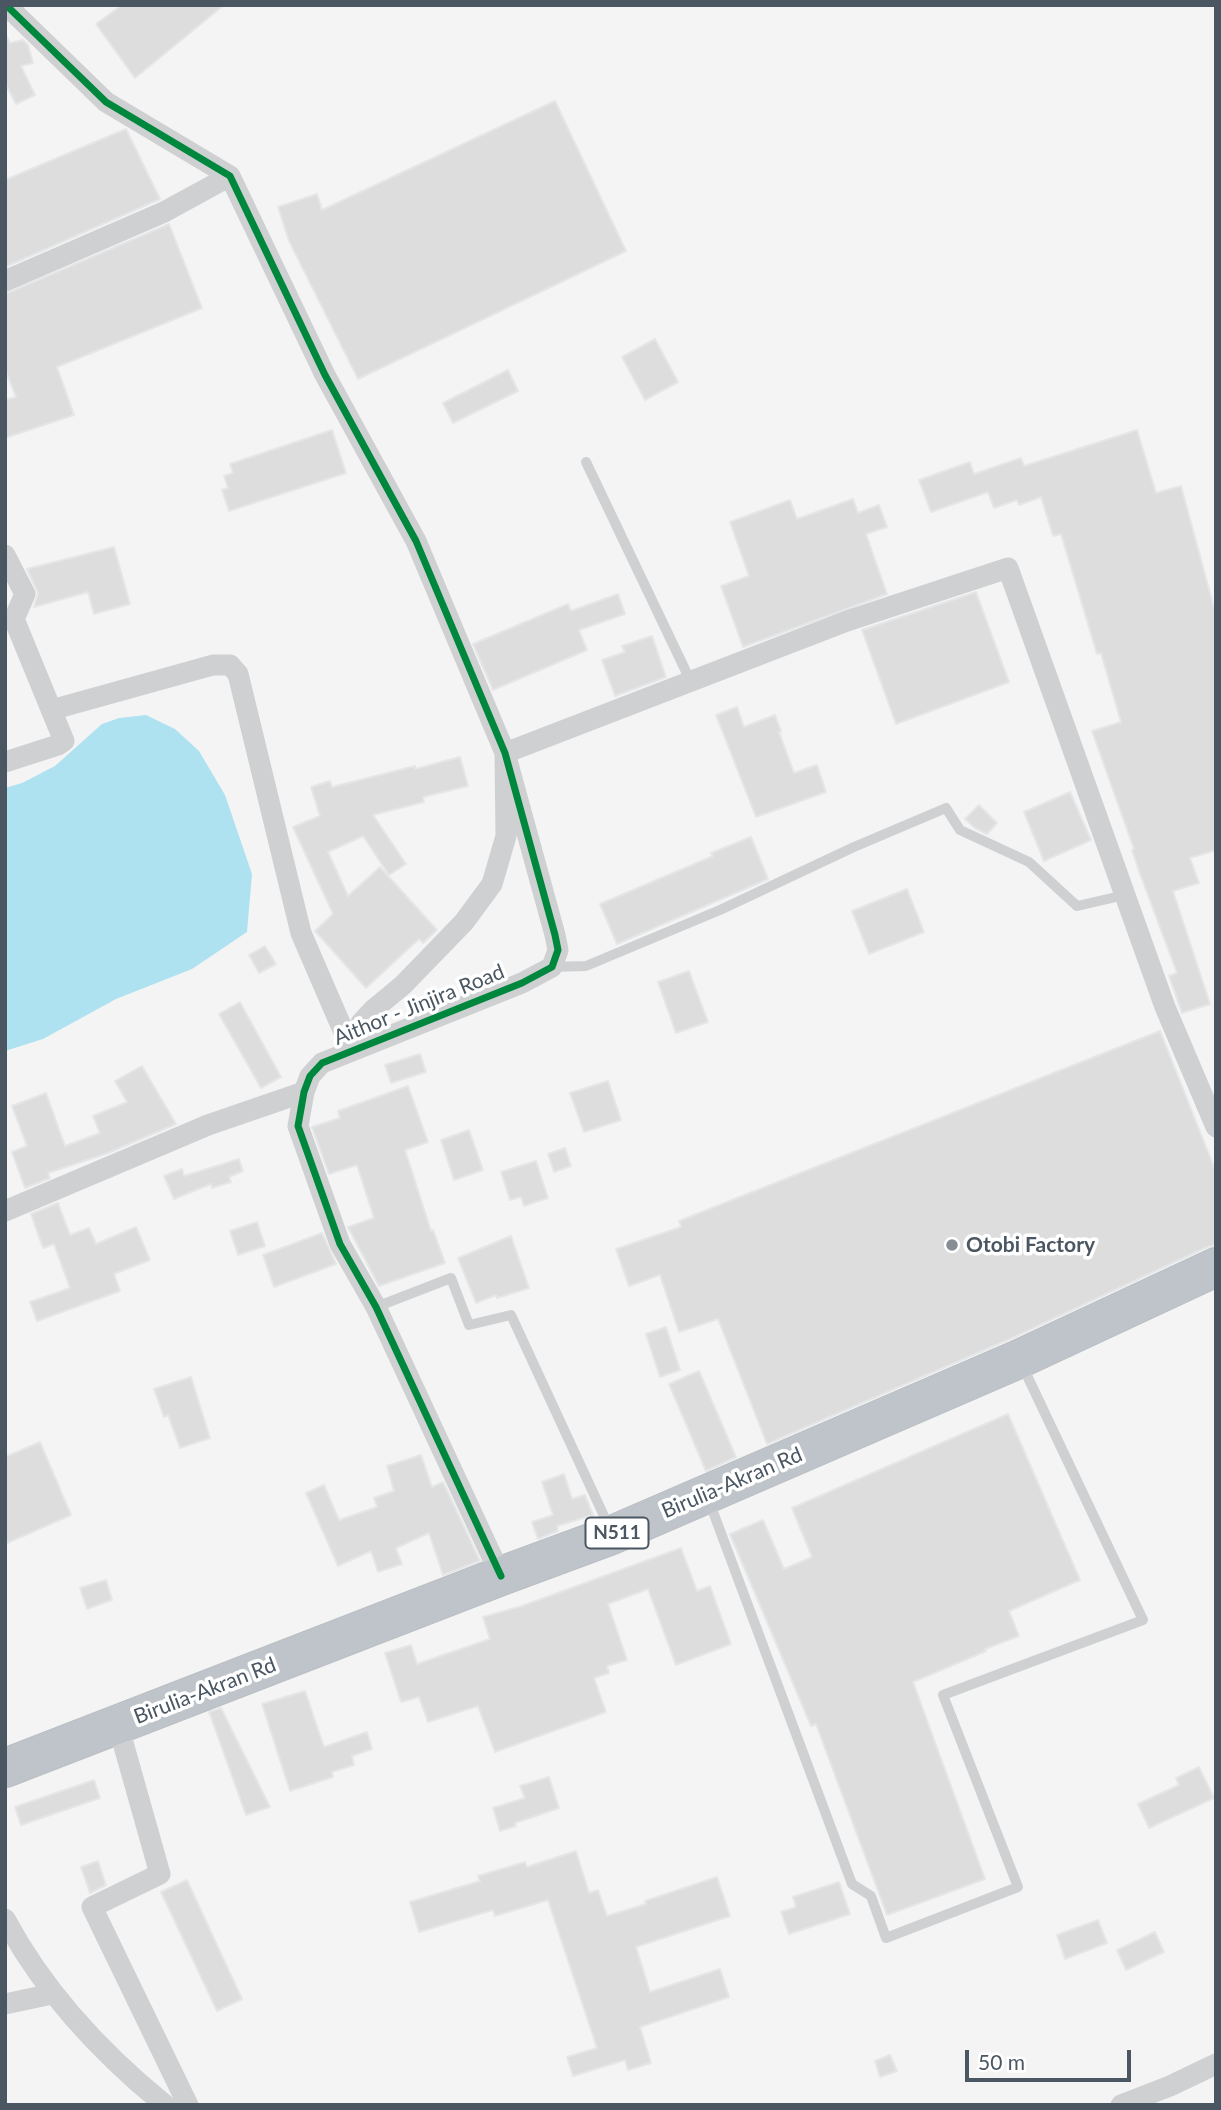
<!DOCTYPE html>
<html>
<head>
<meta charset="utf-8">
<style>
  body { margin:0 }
  #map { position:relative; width:1221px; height:2110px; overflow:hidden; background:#f4f4f4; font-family:Lato,sans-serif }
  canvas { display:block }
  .frame { position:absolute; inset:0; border:7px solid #4a5661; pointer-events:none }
  .scale { position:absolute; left:965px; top:2050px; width:166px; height:32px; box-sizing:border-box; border:4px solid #4a5661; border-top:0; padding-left:9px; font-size:21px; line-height:24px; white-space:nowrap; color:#4a5661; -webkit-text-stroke:5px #fff; paint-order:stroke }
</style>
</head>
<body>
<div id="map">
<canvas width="1221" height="2110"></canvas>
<div class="frame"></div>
<div class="scale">50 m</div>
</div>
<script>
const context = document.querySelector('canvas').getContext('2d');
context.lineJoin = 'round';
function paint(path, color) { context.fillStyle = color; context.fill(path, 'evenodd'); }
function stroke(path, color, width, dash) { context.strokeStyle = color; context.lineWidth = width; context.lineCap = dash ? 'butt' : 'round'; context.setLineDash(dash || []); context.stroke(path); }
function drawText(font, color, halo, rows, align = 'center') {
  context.font = font + ' Lato,sans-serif'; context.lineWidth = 7; context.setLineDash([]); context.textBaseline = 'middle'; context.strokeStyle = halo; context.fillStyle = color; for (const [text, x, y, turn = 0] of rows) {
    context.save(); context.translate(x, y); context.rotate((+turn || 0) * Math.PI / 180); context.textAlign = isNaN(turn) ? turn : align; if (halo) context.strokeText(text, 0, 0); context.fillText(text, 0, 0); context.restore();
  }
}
paint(new Path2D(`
  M146,715L175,729L199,751L225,795L252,874L247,932L192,969L116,999L43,1039L5,1051V788L22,783L55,766L102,724L119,718Z`), '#aee2f0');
const building = new Path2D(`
  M122,5H224L135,78L96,24Z
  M5,33L10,43L23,40L28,45L33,63L21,66L35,95L16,104L5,83Z
  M555,101L626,251L358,379L289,241L278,207L317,194L322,210Z
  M126,129L160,199L5,267V180Z
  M169,224L202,308L57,367L74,415L5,438V400L16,397L5,369V294Z
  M655,339L678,382L645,400L622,357Z
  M508,370L518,391L453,423L443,403Z
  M332,430L346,473L229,511L222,490L228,488L224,476L233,473L230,464Z
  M1137,430L1156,493L1181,486L1216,615V850L1190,858L1199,883L1173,891L1210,1004L1182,1013L1169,976L1177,973L1139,871L1132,850L1134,849L1092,731L1121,722L1101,653L1097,654L1061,534L1053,536L1041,497L1019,505L1017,500L994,508L988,492L931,512L919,480L970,462L974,474L1021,458L1024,466Z
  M853,499L858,513L879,505L887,527L866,534L887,594L743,647L721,586L749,576L730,522L790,500L797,519Z
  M114,547L130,604L94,614L88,592L34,607L38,593L27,569Z
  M976,592L1009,682L896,724L862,630Z
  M618,594L625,614L579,630L587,650L493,690L473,644L568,604L571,611Z
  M652,636L666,677L615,696L602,660L625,652L622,646Z
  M737,707L744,727L775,715L781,731L779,732L794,773L817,765L826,792L756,817L716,715Z
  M460,757L468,786L423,797L424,802L373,815L406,864L389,875L363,836L328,852L348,896L380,867L437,930L423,943L419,939L366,988L315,931L333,914L293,827L320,816L311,787L330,781L332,787L415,766V769Z
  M1070,792L1091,840L1044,861L1024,812Z
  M979,805L997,823L987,834L975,828L965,819Z
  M751,837L768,879L617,944L600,904L713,856L711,853Z
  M907,889L924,932L869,954L852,911Z
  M265,946L276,964L259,973L249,955Z
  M689,971L708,1022L676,1033L658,982Z
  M240,1002L281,1077L261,1088L219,1014Z
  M1160,1031L1216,1172V1245L1207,1247L1010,1339L767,1444L718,1319L679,1332L660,1275L629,1286L616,1249L681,1227L679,1221Z
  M420,1054L426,1072L391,1083L385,1065Z
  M142,1066L176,1124L108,1153L48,1173L50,1178L25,1188L12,1152L27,1146L12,1106L46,1093L65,1146L100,1133L93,1116L127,1102L115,1081Z
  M608,1081L621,1120L584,1132L570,1093Z
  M408,1086L428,1142L405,1150L431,1231L433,1230L445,1263L379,1286L348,1227L374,1218L357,1165L329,1174L312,1127L340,1118L338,1111Z
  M469,1130L483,1170L454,1180L441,1140Z
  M565,1148L571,1166L554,1172L548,1154Z
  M239,1159L243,1171L229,1177L231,1182L212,1188L211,1184L174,1199L164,1176L182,1169L184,1176Z
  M536,1161L548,1198L524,1206L521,1197L510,1200L501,1172Z
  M58,1203L70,1235L89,1228L96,1244L136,1227L150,1260L114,1274L120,1291L37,1321L30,1302L70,1288L54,1244L43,1248L31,1214Z
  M257,1222L265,1246L238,1255L230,1231Z
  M322,1233L336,1264L274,1287L263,1255Z
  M511,1236L529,1288L497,1298L496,1295L476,1303L458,1258Z
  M666,1327L680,1370L660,1377L646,1334Z
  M699,1371L736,1457L706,1471L669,1384Z
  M191,1377L210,1438L180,1448L168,1415L164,1417L154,1389Z
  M1008,1414L1080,1580L1009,1611L1019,1636L985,1649L986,1651L913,1682L985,1879L887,1915L816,1724L811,1726L730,1534L763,1520L784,1569L812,1557L792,1508Z
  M40,1442L71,1515L5,1544V1457Z
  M421,1455L432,1487L443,1482L480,1561L443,1575L429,1533L396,1548L402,1564L378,1572L371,1551L338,1566L306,1493L324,1485L339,1520L377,1507L374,1498L394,1491L387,1466Z
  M564,1474L572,1499L585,1495L593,1515L557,1526L558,1531L538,1539L532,1522L553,1515L542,1482Z
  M681,1548L697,1591L710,1586L731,1644L676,1665L648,1589L608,1604L627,1660L607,1666L609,1673L594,1678L606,1712L495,1752L478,1706L428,1722L419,1697L401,1702L385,1653L411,1645L417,1664L452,1652L490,1639L483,1617L522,1606Z
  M106,1580L112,1600L87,1609L80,1588Z
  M305,1691L324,1747L367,1732L372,1749L352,1756L354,1765L332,1772L333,1777L290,1791L262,1704Z
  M221,1708L270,1807L246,1815L209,1712Z
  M1199,1767L1214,1798L1149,1828L1138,1804L1179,1785L1176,1778Z
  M549,1777L559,1808L515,1823L516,1826L500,1831L493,1808L525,1798L520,1786Z
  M94,1780L100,1798L21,1825L15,1807Z
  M576,1851L589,1893L598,1890L607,1916L646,1904L645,1901L717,1877L730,1916L636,1947L650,1992L720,1969L729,1997L640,2027L651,2063L628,2070L625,2060L573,2076L567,2057L597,2048L548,1900L495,1916L493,1910L419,1932L410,1902L480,1881L478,1876L525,1862L527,1867Z
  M98,1861L106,1885L90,1893L81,1867Z
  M187,1880L242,1999L217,2011L161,1892Z
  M839,1882L850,1914L789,1934L781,1912L796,1907L793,1897Z
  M1098,1920L1107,1943L1065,1959L1057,1935Z
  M1155,1932L1164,1952L1126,1970L1117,1950Z
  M890,2055L897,2071L880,2077L875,2061Z`);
paint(building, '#ddddde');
stroke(building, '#e5e6e7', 2);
const highway = new Path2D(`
  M5,1768L501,1576L612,1535L1019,1359L1216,1267`);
stroke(highway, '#b9bec3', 40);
stroke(new Path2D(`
  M586,462L691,682
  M552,967L586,966L720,910L854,847L946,808L960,830L1029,862L1077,906L1125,895
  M376,1307L451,1278L469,1325L511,1315L610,1529
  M709,1501L852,1884L871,1896L886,1938L1018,1887L943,1695L1143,1620L1022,1365`), '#ced0d2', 10);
stroke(new Path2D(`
  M6,5L106,102L230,176L325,375L416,541L505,753L555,935L558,950L552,967L522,983L322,1063L310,1076L304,1092L298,1126L340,1244L376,1307L501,1576
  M5,281L164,212L230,176
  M5,555L25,594L14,619L64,741L58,745L5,762
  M51,710L213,665H230L238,674L301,933L352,1051
  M352,1051L361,1023L374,1009L403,985L464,922L492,884L506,836L505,753L847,621L1008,568L1165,1007L1216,1127
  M5,1211L208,1125L304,1092
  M118,1725L160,1874L92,1907L188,2105
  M5,1919C44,1992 101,2053 165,2105
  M5,2004L52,1994
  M1121,2105L1170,2086L1216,2064`), '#ced0d2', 21);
stroke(highway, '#bec4c9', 38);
stroke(new Path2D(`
  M6,5L106,102L230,176L325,375L416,541L505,753L555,935L558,950L552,967L522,983L322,1063L310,1076L304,1092L298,1126L340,1244L376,1307L501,1576`), '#00873e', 7);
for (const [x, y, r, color] of [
  [952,1245,7,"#868d94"]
]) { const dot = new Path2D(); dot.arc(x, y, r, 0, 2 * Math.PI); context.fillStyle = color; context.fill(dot); stroke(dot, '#fff', 2.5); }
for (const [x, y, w] of [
  [617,1533,63]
]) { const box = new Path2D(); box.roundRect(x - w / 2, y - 15.5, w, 31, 5); context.fillStyle = '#fff'; context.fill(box); stroke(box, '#4a5661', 2); }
drawText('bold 19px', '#4a5661', null, [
  ["N511",617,1533]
]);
drawText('21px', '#4a5661', '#fff', [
  ["Aithor - Jinjira Road",419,1005,-22],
  ["Birulia-Akran Rd",732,1483,-23],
  ["Birulia-Akran Rd",205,1691,-21]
]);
drawText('bold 21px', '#4a5661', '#fff', [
  ["Otobi Factory",966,1245]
], 'left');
</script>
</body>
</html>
